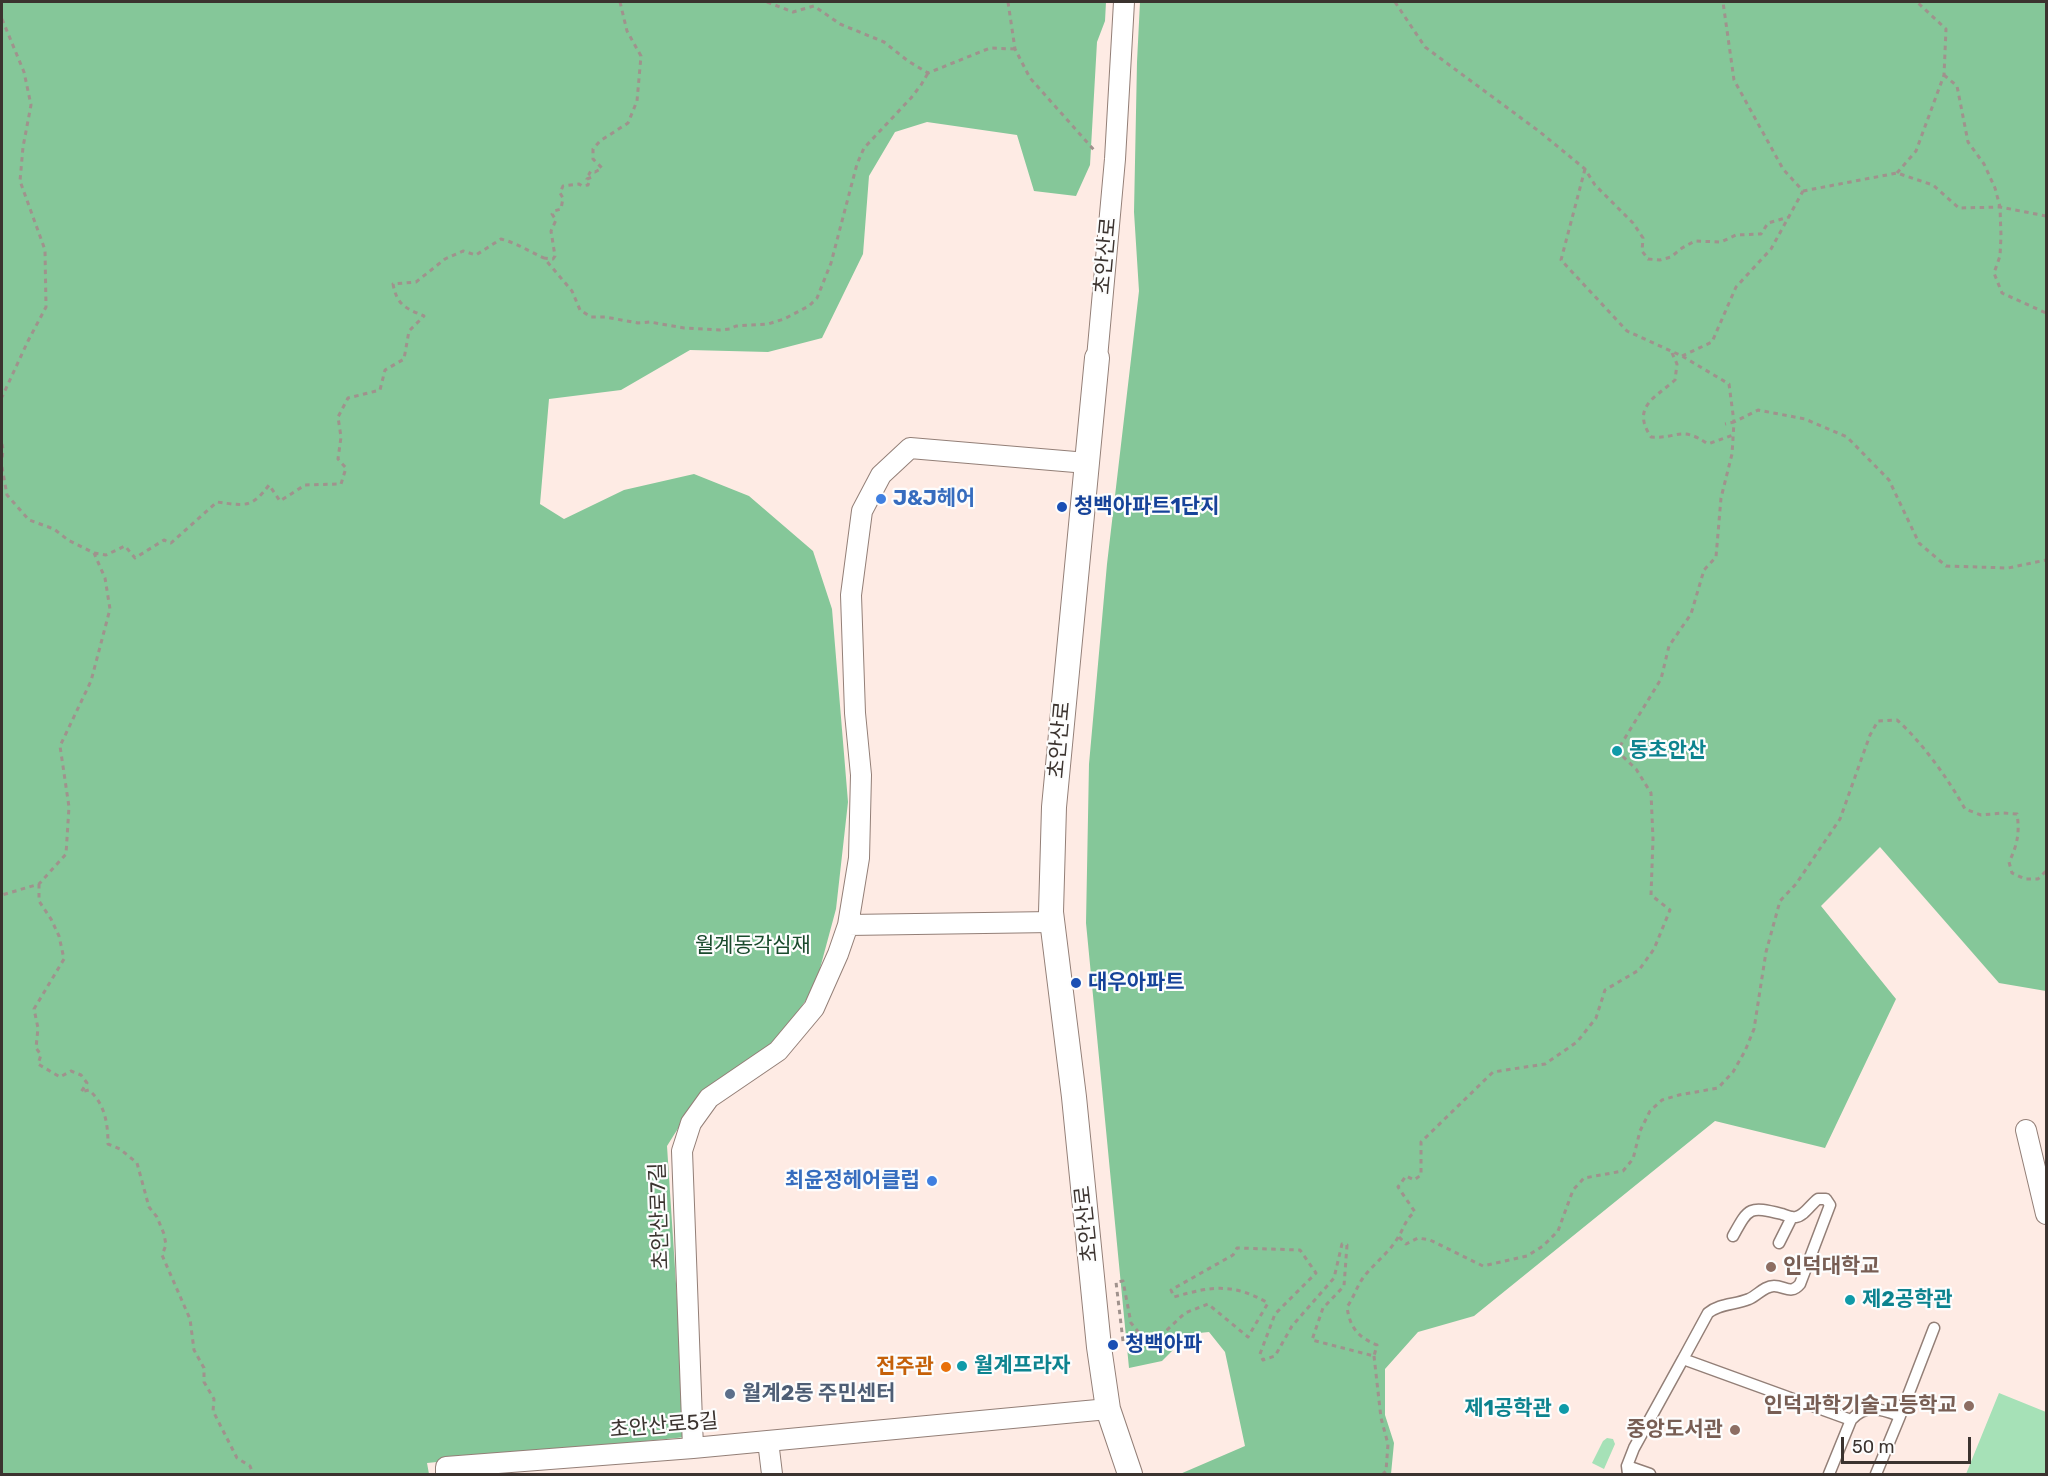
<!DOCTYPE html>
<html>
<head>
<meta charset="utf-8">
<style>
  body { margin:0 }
  #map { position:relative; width:2048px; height:1476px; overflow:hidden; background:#feebe4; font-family:Rubik,sans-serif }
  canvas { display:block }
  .frame { position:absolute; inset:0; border:3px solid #3b332f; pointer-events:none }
  .scale { position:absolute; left:1841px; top:1437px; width:130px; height:27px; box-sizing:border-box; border:3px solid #3b332f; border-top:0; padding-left:8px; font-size:18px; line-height:21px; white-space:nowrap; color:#3b332f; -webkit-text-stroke:4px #fdfdfd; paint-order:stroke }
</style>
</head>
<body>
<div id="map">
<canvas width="2048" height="1476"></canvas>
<div class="frame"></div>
<div class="scale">50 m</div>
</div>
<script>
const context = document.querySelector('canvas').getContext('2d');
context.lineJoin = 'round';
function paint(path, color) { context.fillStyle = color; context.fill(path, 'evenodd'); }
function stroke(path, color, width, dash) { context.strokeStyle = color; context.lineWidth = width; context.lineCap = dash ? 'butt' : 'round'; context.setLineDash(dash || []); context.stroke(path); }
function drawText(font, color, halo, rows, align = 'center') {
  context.font = font + ' Rubik,"Noto Sans KR",sans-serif'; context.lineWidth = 4.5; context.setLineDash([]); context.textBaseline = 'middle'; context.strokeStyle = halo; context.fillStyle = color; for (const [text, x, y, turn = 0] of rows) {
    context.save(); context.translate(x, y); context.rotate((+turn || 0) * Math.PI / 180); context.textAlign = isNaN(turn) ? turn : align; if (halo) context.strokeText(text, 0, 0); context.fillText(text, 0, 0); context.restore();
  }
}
paint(new Path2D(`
  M1999,1393L2046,1412V1474H1966Z
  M1607,1438L1613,1439L1615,1444L1604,1469L1592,1463L1603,1441Z`), '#a6e1b7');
paint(new Path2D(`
  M2,2H1106L1105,21L1097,42L1090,165L1076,196L1034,191L1017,135L927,122L895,132L869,176L863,254L822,338L768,352L690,350L621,390L549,399L540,504L564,519L624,490L694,474L749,496L813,551L832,609L848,802L836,909L815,987L783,1033L750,1061L699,1095L667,1146L686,1437L427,1463L429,1474H2Z
  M1140,2H2046V991L1999,983L1880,847L1821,906L1896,999L1825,1148L1715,1121L1474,1316L1418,1332L1385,1369V1415L1394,1443L1391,1474H1180L1245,1446L1225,1352L1209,1332L1189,1334L1162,1361L1129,1368L1086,923L1089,764L1107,564L1139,291L1134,212L1137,62Z`), '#85c799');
const service = new Path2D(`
  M1779,1243L1792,1217
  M1683,1359L1708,1313C1720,1303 1735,1305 1749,1299C1757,1296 1764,1286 1774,1286C1785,1286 1791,1295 1800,1284L1830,1205L1826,1199H1818C1811,1204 1804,1216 1796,1217C1792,1218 1785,1215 1782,1214C1749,1206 1749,1207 1733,1236
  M1627,1466L1650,1474
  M1628,1474L1627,1466L1634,1448L1683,1359L1851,1420
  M1829,1474L1851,1420C1866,1403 1881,1409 1900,1416L1934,1328
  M1876,1474L1900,1416`);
const minor = new Path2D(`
  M1097,358L1115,159L1124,2
  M848,925L859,858L861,775L855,713L851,595L862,511L881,475L910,448L1087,463
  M2026,1130L2046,1214
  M768,1441L772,1474
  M693,1448L682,1151L691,1123L709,1098L778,1051L814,1008L838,954L848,925L1052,922
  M446,1474V1467L693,1448L1108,1409`);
const tertiary = new Path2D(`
  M1097,358L1054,807L1051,912L1074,1097L1099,1347L1108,1409L1130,1474`);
stroke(service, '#937f77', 13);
stroke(minor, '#937f77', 22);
stroke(tertiary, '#937f77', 26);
stroke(new Path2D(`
  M620,2L627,31L641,56L637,101L628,123L600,141L593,149V159L602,168L595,172L591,171L589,174L592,175V177L587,179L589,182L588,185L582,186L579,184L563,186L560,193L563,198L561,209L554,211L552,214L556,220L551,231L555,256L553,259L544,258L572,291L580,310L591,317H605L638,323L650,322L684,328L720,330L730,329L736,326L768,324L784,319L809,306L817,298L831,263L857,164L864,148L911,98L921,85L928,73
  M767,2L793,12L814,6L840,24L884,42L908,61L928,73L990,48L1015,49
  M1008,2L1015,49L1030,78L1094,150
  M1395,2L1425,47L1540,132L1585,169L1595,185L1633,223L1643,238L1642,251L1648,259L1660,260L1671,257L1682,248L1695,241L1721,242L1736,235L1761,234L1768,223L1789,217
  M2,19L24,72L31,105L23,147L20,181L45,250L46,307L28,341L2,397
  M1944,75L1957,86L1968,142L1984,164L1995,188L2000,207L2001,236L2000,256L1994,273L2002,293L2046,313
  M1585,169L1561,260L1627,331L1682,356L1729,384L1734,422L1758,410L1805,419L1847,437L1889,480L1919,543L1946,566L2008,568L2046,560
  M1897,173L1916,151L1944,75L1946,29L1917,2
  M1803,191L1897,173L1933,185L1959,208L2000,207L2046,216
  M1672,353L1677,364L1675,380C1655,398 1631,407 1651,437C1679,439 1680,425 1708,444L1733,435
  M1682,356L1712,342L1736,287L1771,249L1803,191L1783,169L1734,80L1723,2
  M2,444L3,449L2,461
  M2,467L7,495L29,520L54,529L68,540L94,553L105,578L110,609L91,681L60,746L69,807L66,854L39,884L2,895
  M94,553L106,555L125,546L135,558L164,540L171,543L217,502C245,506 252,508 269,485L280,501L305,485L341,484L346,468L338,459L341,437L338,417L348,398L380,390L385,370L404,359L409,331L424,316C405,308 397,305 393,284L416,282L445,259L463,251L476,255L501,239C517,243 530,252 544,258
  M39,884V901L51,919L59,936L64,959L34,1009L38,1028L36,1048L41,1055L38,1064L60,1077L71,1071L81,1075L87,1083L81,1092L89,1090C105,1104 108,1124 108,1144L120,1149L137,1163L149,1207L157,1217L164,1234L166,1245L162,1255L190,1319L194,1350L204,1368V1382L214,1399L213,1411L237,1458L250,1466L253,1474
  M1399,1237L1406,1244L1418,1238L1430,1240L1483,1266L1527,1256L1543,1246L1558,1231L1573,1190L1584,1178L1623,1171L1633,1159L1640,1131L1650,1111L1662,1100L1679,1095L1718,1088L1733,1072L1745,1051L1754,1029L1766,952L1780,901L1796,884L1840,819L1870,735L1878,721L1897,720C1922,742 1949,780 1965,809L1981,815L2003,813L2017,814C2020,833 2017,846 2009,862L2012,873L2025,879H2038L2046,871
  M1123,1341L1116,1282L1123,1281L1131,1323L1150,1346L1185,1313L1208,1304L1248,1337L1268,1303C1233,1283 1212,1286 1174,1297L1171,1290L1233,1255L1237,1248L1300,1250L1316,1273L1275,1314L1260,1354L1263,1360L1275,1356L1292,1326L1334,1278L1342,1244L1347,1245L1344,1286L1323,1308L1312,1340L1374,1356L1377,1345C1358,1337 1350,1328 1347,1307C1354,1297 1357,1286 1363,1278C1373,1264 1388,1254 1397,1239C1404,1229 1405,1219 1415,1212L1398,1187L1406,1176L1414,1180L1421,1175V1142L1493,1072L1545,1064L1577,1042L1596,1018L1605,990L1639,970L1654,949L1670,910L1651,895L1653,839L1651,793L1636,769L1617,751L1661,679L1669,646L1691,614L1704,570L1716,557L1721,498L1732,454L1734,422L1725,424
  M1374,1356L1381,1418L1388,1444L1386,1471L1383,1474`), '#a0928d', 3, [4.5, 4.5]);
stroke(service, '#fff', 10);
stroke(minor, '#fff', 20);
stroke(tertiary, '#fff', 24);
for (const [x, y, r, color] of [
  [881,499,6,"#3f7fe0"],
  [1062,507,6,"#1a4fb4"],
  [1617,751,6,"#0f9aa8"],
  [1076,983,6,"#1a4fb4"],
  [932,1181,6,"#3f7fe0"],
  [1771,1267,6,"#8d6e63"],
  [1850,1300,6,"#0f9aa8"],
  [1113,1345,6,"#1a4fb4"],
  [962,1366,6,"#0f9aa8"],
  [946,1367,6,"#e8710a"],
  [730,1394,6,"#5c6f8a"],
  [1969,1406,6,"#8d6e63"],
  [1564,1409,6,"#0f9aa8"],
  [1735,1430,6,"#8d6e63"]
]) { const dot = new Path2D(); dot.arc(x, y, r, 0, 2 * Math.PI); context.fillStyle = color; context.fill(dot); stroke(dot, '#fdfdfd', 2); }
drawText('21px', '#3b332f', '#fdfdfd', [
  ["초안산로",1106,256,-85],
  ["초안산로",1060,740,-85],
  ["초안산로7길",660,1216,-92],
  ["초안산로",1087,1224,-96],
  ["초안산로5길",664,1426,-5]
]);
drawText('bold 21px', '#366cbe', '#fdfdfd', [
  ["J&J헤어",893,499],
  ["최윤정헤어클럽",920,1181,"right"]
], 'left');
drawText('bold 21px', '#164399', '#fdfdfd', [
  ["청백아파트1단지",1074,507],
  ["대우아파트",1088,983],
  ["청백아파",1125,1345]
], 'left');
drawText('bold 21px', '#0d838f', '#fdfdfd', [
  ["동초안산",1629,751],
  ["제2공학관",1862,1300],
  ["월계프라자",974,1366],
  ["제1공학관",1552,1409,"right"]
], 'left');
drawText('21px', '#194a2c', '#fdfdfd', [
  ["월계동각심재",753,946]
]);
drawText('bold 21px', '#785e54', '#fdfdfd', [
  ["인덕대학교",1783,1267,"left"],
  ["인덕과학기술고등학교",1957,1406],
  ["중앙도서관",1723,1430]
], 'right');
drawText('bold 21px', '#c56008', '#fdfdfd', [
  ["전주관",934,1367]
], 'right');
drawText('bold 21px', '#4e5e75', '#fdfdfd', [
  ["월계2동 주민센터",742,1394]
], 'left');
</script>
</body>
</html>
